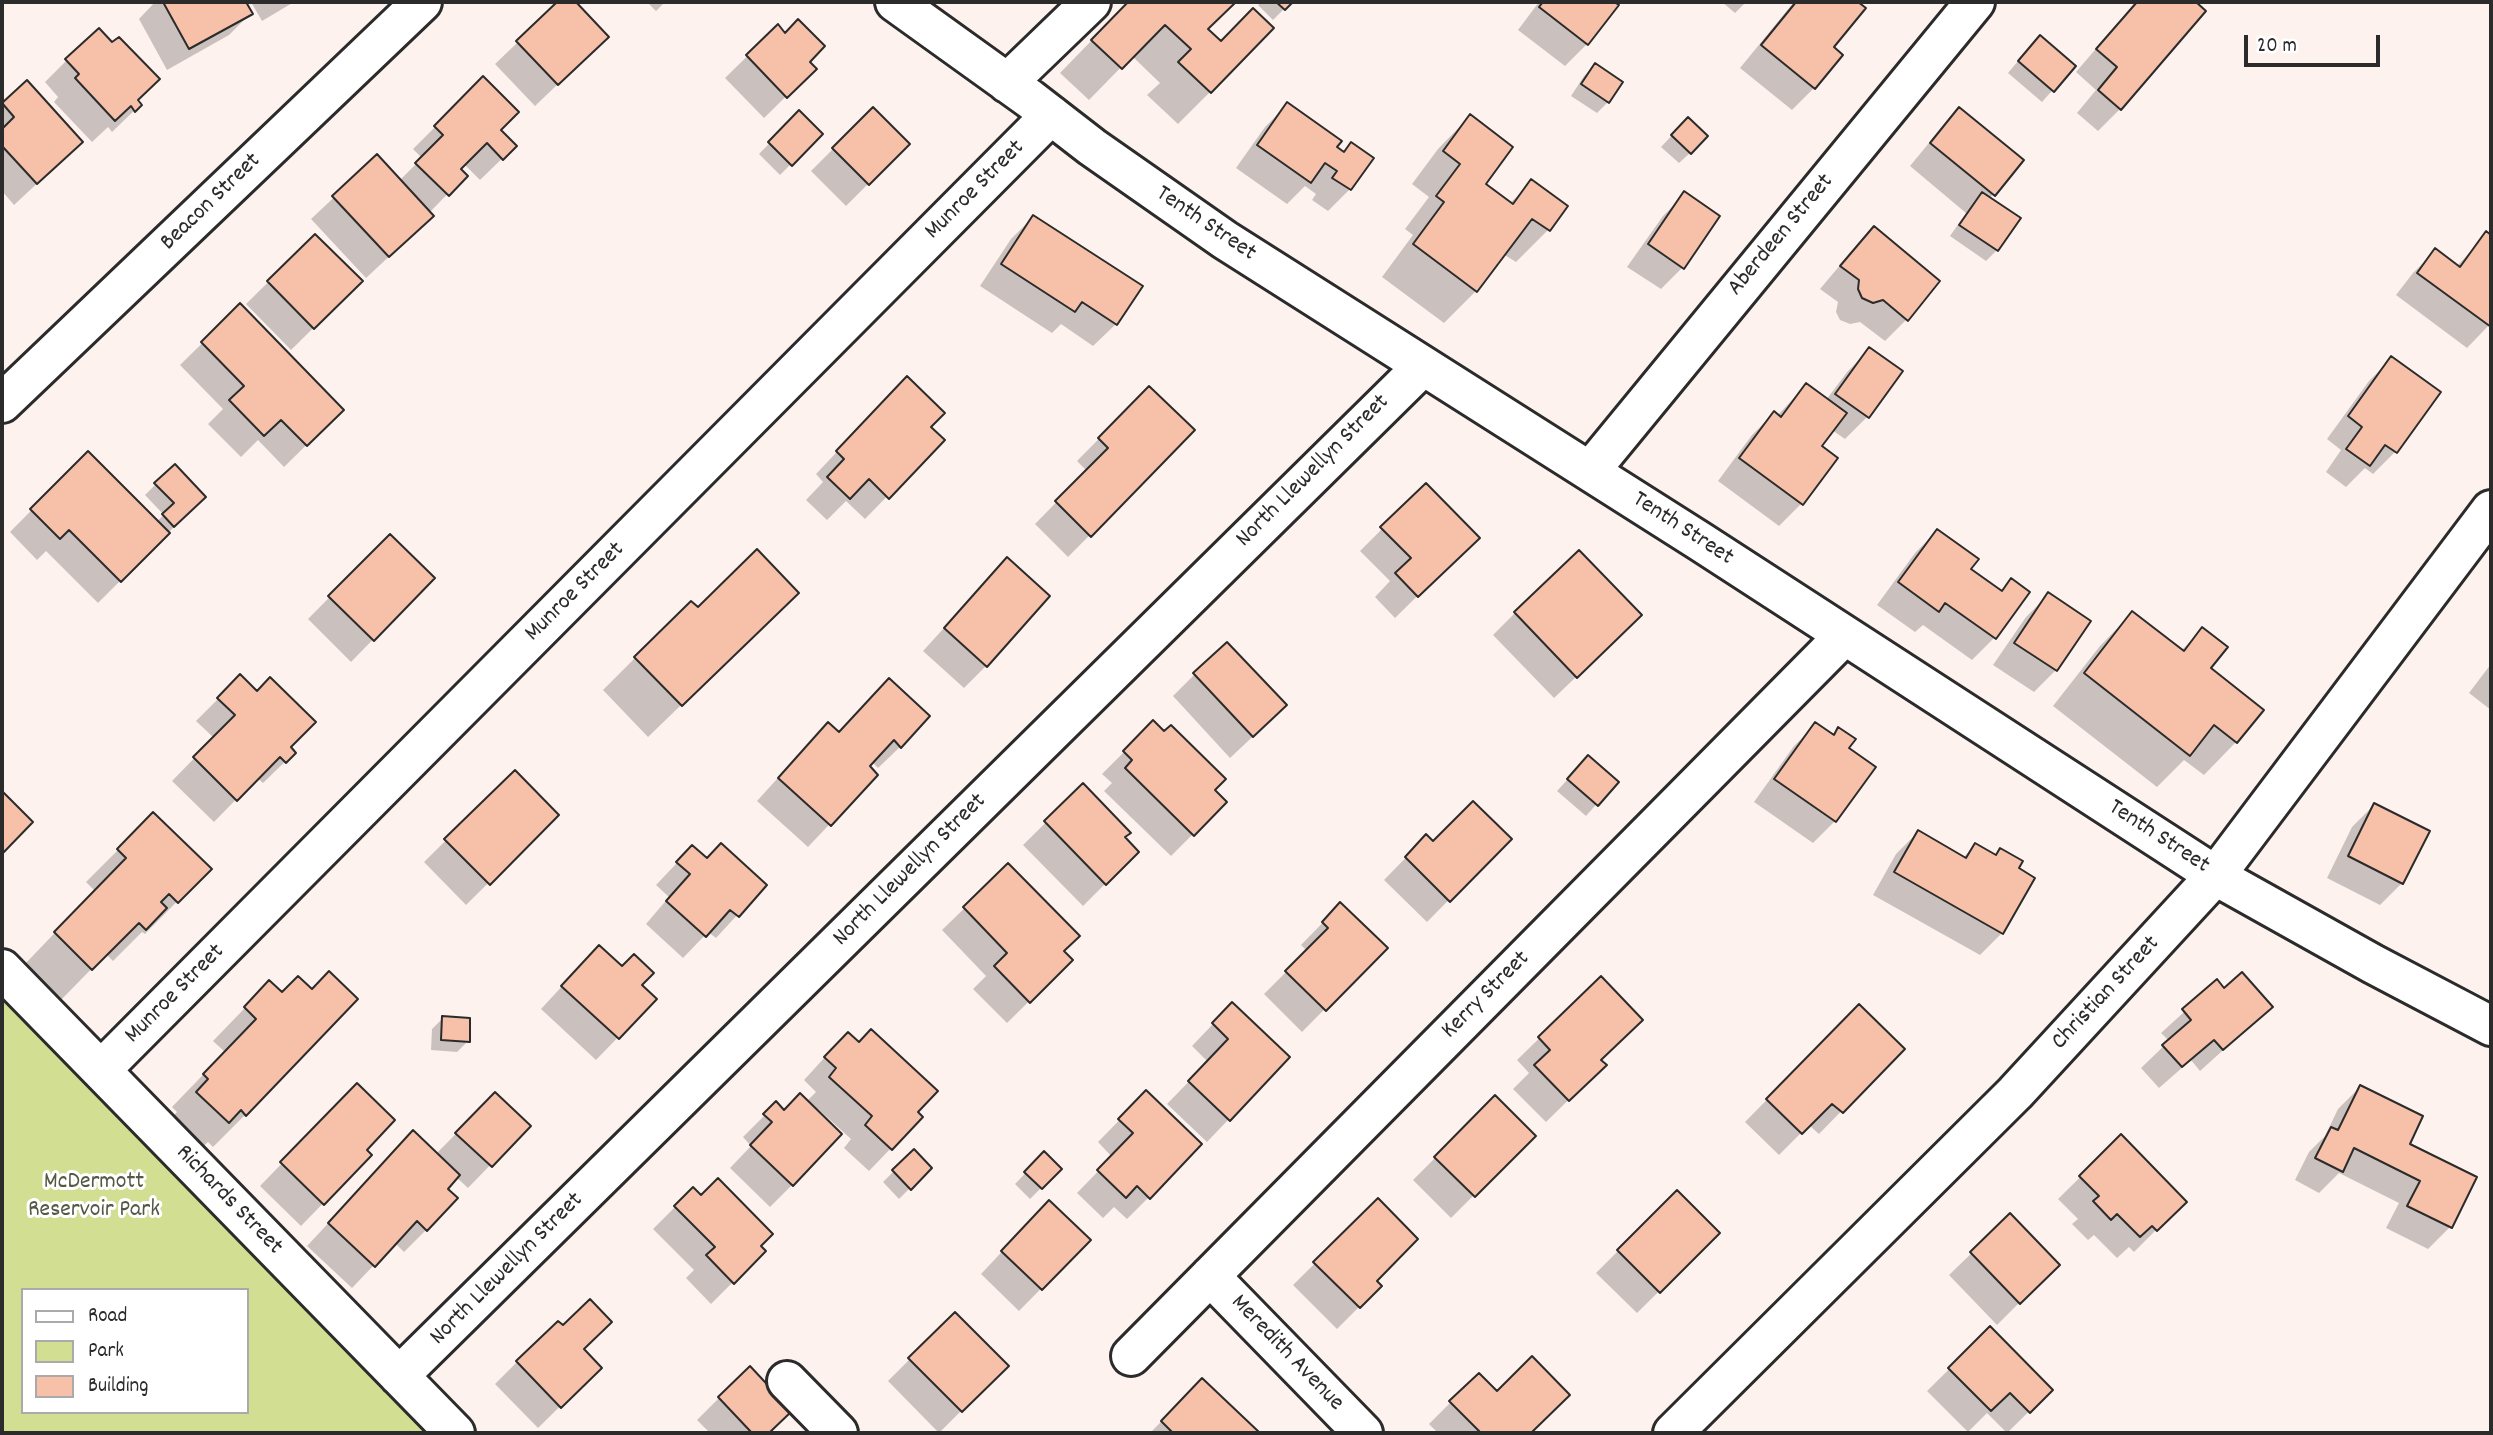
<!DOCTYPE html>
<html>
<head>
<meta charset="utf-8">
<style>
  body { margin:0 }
  #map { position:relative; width:2493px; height:1435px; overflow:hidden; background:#fdf2ee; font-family:Dekko,sans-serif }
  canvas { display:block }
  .frame { position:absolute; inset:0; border:4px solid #2b2b2b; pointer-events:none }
  .legend { position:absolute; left:21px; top:1288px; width:228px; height:126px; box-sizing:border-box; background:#fff; border:2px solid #aaa; margin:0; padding:9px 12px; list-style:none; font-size:21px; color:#2b2b2b }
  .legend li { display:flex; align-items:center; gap:14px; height:35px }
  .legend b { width:35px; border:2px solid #aaa }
  .scale { position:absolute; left:2244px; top:35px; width:136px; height:32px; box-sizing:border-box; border:4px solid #2b2b2b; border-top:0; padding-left:9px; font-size:21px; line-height:24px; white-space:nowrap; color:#2b2b2b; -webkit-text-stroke:5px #fff; paint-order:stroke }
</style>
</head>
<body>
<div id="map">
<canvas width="2493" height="1435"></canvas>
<div class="frame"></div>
<ul class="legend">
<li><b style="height:9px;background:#fff"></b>Road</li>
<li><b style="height:19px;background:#d2de91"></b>Park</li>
<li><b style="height:19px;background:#f6c0a9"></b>Building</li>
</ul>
<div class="scale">20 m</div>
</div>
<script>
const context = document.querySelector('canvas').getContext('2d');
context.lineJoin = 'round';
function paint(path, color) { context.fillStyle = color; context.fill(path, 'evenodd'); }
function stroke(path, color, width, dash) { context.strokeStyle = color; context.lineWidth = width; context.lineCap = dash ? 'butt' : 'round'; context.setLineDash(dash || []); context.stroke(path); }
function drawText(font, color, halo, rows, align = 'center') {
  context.font = font + ' Dekko,sans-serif'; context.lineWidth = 6; context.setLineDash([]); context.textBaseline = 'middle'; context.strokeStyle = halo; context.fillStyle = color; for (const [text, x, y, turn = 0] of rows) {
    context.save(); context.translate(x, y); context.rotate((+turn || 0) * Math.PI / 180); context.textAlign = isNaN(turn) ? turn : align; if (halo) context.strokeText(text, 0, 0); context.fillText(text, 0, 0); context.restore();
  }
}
paint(new Path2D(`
  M2,969L455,1433H2ZM23,1290H247V1412H23Z`), '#d2de91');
paint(new Path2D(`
  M155,2H244L251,13L229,35L167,70L139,19Z
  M251,2H294L262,21Z
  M560,2H573L607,37L535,106L495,64Z
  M647,2H665L656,11Z
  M1129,2H1233L1206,29L1210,92L1178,124L1147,95L1160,83L1132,56L1089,100L1060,73Z
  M1261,2H1291L1273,20L1258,5Z
  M1539,2H1611L1617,6L1587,44L1565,66L1518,30Z
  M1722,2H1746L1735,13Z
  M1794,2H1856L1863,8L1832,47L1814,88L1792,110L1740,68Z
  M2136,2H2193L2204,11L2120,109L2098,131L2077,113L2096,90L2076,72Z
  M777,27L814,69L764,118L725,78Z
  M2029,48L2074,66L2042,102L2008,73Z
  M67,60L136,100L140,105L112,132L108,127L92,142L54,102L58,97L45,82Z
  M1595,66L1608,102L1597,113L1571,96L1584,76Z
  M483,79L499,130L515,146L480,180L464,164L458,170L465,176L429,213L409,238L366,278L311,219L377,157L399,181L422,158L413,149Z
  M27,83L58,164L14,205L2,191V105Z
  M1287,105L1343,153L1351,144L1371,159L1350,189L1328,211L1312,200L1316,194L1305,186L1287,204L1236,168L1265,127Z
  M873,109L908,144L846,206L811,171Z
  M1960,110L2022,160L1989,199L2018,218L1997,250L1986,261L1950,236L1966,213L1910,166L1938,132Z
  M799,113L821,134L780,175L759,154Z
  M1470,116L1484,184L1509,204L1532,182L1566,207L1548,230L1516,262L1503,254L1476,291L1444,323L1382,277L1413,235L1405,229L1429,197L1412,184L1438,149Z
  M1677,130L1690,153L1679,163L1661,147Z
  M1685,194L1683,267L1661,289L1627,267L1663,216Z
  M1033,217L1140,287L1116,324L1093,346L1061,324L1052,333L980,286L1011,239Z
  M1874,229L1907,319L1885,341L1860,322L1850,324L1840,320L1836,312L1838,302L1820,289L1852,251Z
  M2487,234L2491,237V323L2467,348L2396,295L2413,273L2435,251L2457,266Z
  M315,236L360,282L291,350L246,304Z
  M240,306L342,410L284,467L258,440L241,457L208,424L223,409L180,365Z
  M1870,349L1901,371L1867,417L1845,439L1832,430L1820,447L1801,504L1779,526L1718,481L1752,435L1774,413L1777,416L1806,385L1826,400L1848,371Z
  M2391,359L2438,393L2395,452L2373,474L2365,468L2346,487L2326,472L2341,450L2327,439L2369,381Z
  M1149,388L1193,431L1068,557L1035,524L1087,471L1077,461Z
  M885,401L929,427L942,440L865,519L846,501L827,520L806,500L823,482L816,474Z
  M88,453L156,522L164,515L145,495L156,484L193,508L98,603L46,551L37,560L10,532Z
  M1426,485L1477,537L1395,618L1375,597L1390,581L1360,551Z
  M1937,531L1969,570L2000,592L2012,580L2028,593L1994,638L1972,660L1923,625L1915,632L1877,605L1915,553Z
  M390,536L433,578L351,662L308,619Z
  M1007,559L986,666L964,688L923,651Z
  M2048,595L2056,670L2034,692L1993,665L2026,617Z
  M698,609L764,625L648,737L603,690L635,658Z
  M1515,613L1618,637L1554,698L1493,635Z
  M2132,613L2181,651L2202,629L2209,669L2262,710L2236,742L2204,775L2184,760L2157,787L2053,706L2100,646Z
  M2491,664V710L2469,693Z
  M1195,674L1263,727L1230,758L1173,696Z
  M240,677L294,753L263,783L257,778L214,822L172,781L214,738L196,721Z
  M867,703L900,747L878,768L872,762L867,766L876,775L808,847L757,801L806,747L839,734Z
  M1153,723L1225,802L1171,856L1104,791L1112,783L1102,774Z
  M1816,724L1832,736L1838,730L1847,749L1873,767L1835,821L1813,843L1754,802L1794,746Z
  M1578,768L1616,782L1586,816L1557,791Z
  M515,772L557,815L466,905L424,862Z
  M1083,786L1137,852L1083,906L1023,845Z
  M2374,805L2402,883L2380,905L2327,878L2352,827Z
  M1918,832L1963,858L1975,845L1994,856L2000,850L2017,869L2002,933L1980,955L1873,895L1896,854Z
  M1426,837L1432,844L1509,839L1427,922L1384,880Z
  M121,847L209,869L145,934L142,932L113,961L106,954L59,1002L23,966L95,891L86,882Z
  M692,847L707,860L765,885L716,938L708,932L683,958L646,924L669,897L656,885Z
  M1008,866L1062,951L1071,960L1007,1023L973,989L986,976L942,930Z
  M1340,905L1385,948L1302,1032L1264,994L1307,951L1301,945Z
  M577,970L640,985L655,999L596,1060L541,1009Z
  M1601,978L1599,1060L1604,1065L1546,1122L1513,1089L1529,1073L1517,1060Z
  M2217,982L2224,990L2271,1007L2200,1071L2191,1060L2159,1088L2141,1068L2169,1041L2161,1033Z
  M269,983L245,1115L213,1147L208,1142L195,1154L165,1125L177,1112L172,1107L225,1052L213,1041Z
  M1232,1004L1288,1057L1207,1142L1167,1104L1208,1062L1192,1046Z
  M1859,1006L1902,1049L1819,1134L1809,1125L1779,1155L1745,1122Z
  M443,1018L468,1041L457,1052L431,1050L432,1029Z
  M826,1056L921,1117L869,1171L844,1148L851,1139L818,1109L792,1185L770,1207L730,1168L751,1146L743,1137L776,1104L784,1112L806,1102L816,1092L804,1080Z
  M357,1086L364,1150L370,1155L301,1226L260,1186Z
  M2360,1087L2407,1144L2450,1227L2428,1249L2386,1228L2399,1203L2339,1173L2319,1193L2295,1180L2309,1152L2325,1136L2338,1109Z
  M1146,1093L1149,1197L1127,1219L1114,1207L1103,1218L1077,1193L1112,1157L1098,1142Z
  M495,1094L528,1126L468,1188L456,1177L445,1189L426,1230L404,1252L395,1243L352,1288L307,1246L392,1155L436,1154Z
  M1495,1098L1533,1136L1451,1218L1413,1180Z
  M2121,1137L2184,1202L2134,1252L2129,1247L2117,1258L2094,1235L2088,1240L2072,1224L2078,1219L2058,1199Z
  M914,1151L930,1168L899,1199L883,1182Z
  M1044,1154L1060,1169L1030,1199L1015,1184Z
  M693,1189L764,1251L711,1304L686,1278L694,1270L653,1229Z
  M1677,1192L1718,1233L1637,1313L1596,1273Z
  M1378,1201L1374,1281L1380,1286L1337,1329L1293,1285Z
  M2010,1216L2057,1265L1997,1325L1949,1275Z
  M1028,1224L1089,1240L1019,1311L981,1274Z
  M955,1314L1006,1366L939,1433L888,1381Z
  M563,1328L599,1368L538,1428L495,1384L517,1362Z
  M1990,1329L2051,1390L2007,1433L1987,1413L1968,1432L1927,1391Z
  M1202,1380L1258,1433H1150Z
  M1497,1394L1568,1395L1529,1433H1438L1429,1424L1451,1402Z
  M719,1398L790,1411L768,1433H710L697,1420Z`), '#0003');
const building = new Path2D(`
  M163,2H246L253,14L189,49Z
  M557,2H576L609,37L558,85L516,41Z
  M1128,2H1236L1208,29L1221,41L1253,8L1274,28L1211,93L1178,62L1191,49L1165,25L1122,69L1091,40Z
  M1276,2H1293L1285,10Z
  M1543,2H1614L1619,5L1588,45L1539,7Z
  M1796,2H1858L1866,8L1834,47L1843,55L1815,89L1761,45Z
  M2137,2H2196L2206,11L2121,110L2098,90L2117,67L2096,49Z
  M798,19L825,46L810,62L817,69L787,98L746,55L778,24L785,33Z
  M99,28L112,42L119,37L160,79L138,100L142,105L135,112L131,106L115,121L75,78L79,74L65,59Z
  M2040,35L2076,66L2054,92L2018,61Z
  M1595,63L1623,82L1609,103L1581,84Z
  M483,76L519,112L501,130L517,146L503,160L487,143L461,169L468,176L449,196L415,163L443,135L434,126Z
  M27,80L83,142L37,184L2,146V129L14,117L2,103Z
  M1287,102L1342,141L1337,147L1344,152L1351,142L1374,158L1351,190L1332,178L1337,171L1325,163L1311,183L1257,145Z
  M873,107L910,144L869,185L832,148Z
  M1959,107L2024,160L1995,196L1930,143Z
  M799,110L823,134L792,166L768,142Z
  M1470,114L1513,147L1486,184L1513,204L1531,179L1568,206L1550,231L1532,219L1477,292L1413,244L1444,202L1436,196L1460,164L1443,151Z
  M1688,117L1708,136L1691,154L1671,135Z
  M377,154L434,216L389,257L332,196Z
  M1684,191L1720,216L1684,269L1648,244Z
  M1982,192L2021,218L1998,251L1959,225Z
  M1033,215L1143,286L1117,325L1082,302L1075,312L1001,264Z
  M1874,226L1940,281L1908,321L1883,300L1873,303L1862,298L1858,289L1859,280L1840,266Z
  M2486,231L2491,235V327L2417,273L2435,248L2460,267Z
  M315,234L363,281L314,329L267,281Z
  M240,303L344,410L307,446L281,420L264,436L229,400L244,386L201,342Z
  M1869,347L1903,371L1869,418L1835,394Z
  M2391,356L2441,392L2397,453L2385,445L2370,466L2346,449L2362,427L2348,416Z
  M907,376L945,413L931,427L945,440L889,499L869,479L850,499L827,477L844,459L836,451Z
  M1806,383L1847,413L1822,446L1838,458L1803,505L1739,458L1774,411L1781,417Z
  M1149,386L1195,430L1091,537L1055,501L1108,448L1098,438Z
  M88,451L170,533L121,582L69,530L60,539L30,509Z
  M175,464L206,497L174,527L162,514L174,503L154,483Z
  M1426,483L1480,538L1418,597L1395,573L1411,558L1380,527Z
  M1937,529L1979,559L1971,569L2002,591L2011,578L2030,592L1996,639L1945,603L1939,612L1898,582Z
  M390,534L435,578L374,641L328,596Z
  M757,549L799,593L682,706L634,657L691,601L698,607Z
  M1579,550L1642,615L1577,678L1514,612Z
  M1007,557L1050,596L987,667L944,628Z
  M2048,592L2091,621L2057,671L2014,643Z
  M2132,611L2184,651L2202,627L2228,647L2211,668L2264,710L2237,743L2214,725L2190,756L2084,673Z
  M1227,642L1287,705L1253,737L1193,673Z
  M240,674L257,691L270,677L316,722L291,747L296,753L286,763L280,757L237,801L193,757L235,715L217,698Z
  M889,678L930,716L901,748L894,740L870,766L878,775L831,826L778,778L828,722L839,732Z
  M1153,720L1164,731L1171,725L1226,779L1215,790L1227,802L1194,836L1125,768L1132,760L1123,751Z
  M1815,722L1834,735L1838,727L1856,739L1849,748L1876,767L1836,822L1774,779Z
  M1588,755L1619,782L1598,806L1567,779Z
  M515,770L559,815L490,885L444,839Z
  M1083,783L1131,833L1125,837L1139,852L1106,885L1044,821Z
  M2,791L33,822L3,853L2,852Z
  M1473,801L1512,839L1450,902L1405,857L1426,834L1433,841Z
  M2374,803L2430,831L2403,884L2348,856Z
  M153,812L212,869L178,903L169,894L161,902L167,908L146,930L139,923L92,970L54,932L126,858L117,849Z
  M1918,830L1966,858L1975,843L1996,855L2000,848L2023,861L2019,868L2035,878L2003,934L1894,872Z
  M721,843L767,885L739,917L730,910L706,937L666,901L690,874L676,862L692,845L707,858Z
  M1008,863L1080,936L1064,951L1073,960L1030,1003L994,966L1007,953L963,907Z
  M1340,902L1388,948L1326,1011L1285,971L1328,928L1322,922Z
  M599,945L622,966L634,954L654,973L642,985L657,999L619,1039L561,986Z
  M329,971L358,999L246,1116L241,1110L229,1123L196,1092L208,1079L203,1074L256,1019L244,1007L269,980L282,992L298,976L312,989Z
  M2242,972L2273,1007L2223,1050L2214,1040L2182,1067L2162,1045L2191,1020L2182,1009L2217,979L2224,988Z
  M1601,976L1643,1020L1601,1060L1607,1065L1569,1101L1534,1065L1550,1050L1538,1037Z
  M1232,1002L1290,1057L1230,1121L1188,1081L1228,1039L1212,1023Z
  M1859,1004L1905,1049L1843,1113L1832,1104L1802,1134L1766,1099Z
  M442,1016L470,1018V1042L441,1040Z
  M871,1029L938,1091L918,1112L923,1117L892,1150L865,1125L872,1116L829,1077L836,1068L824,1057L848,1032L859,1042Z
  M357,1083L395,1120L367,1150L372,1155L324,1205L280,1162Z
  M2360,1085L2423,1116L2410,1144L2477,1177L2452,1228L2407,1206L2420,1181L2354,1148L2343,1172L2315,1158L2331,1127L2338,1130Z
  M1146,1090L1202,1144L1150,1199L1137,1186L1126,1198L1097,1170L1133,1133L1118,1119Z
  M495,1092L531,1126L492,1167L455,1133Z
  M800,1093L842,1134L793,1186L750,1145L772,1122L763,1114L776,1101L784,1110Z
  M1495,1095L1536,1136L1475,1197L1434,1157Z
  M413,1130L460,1175L448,1189L458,1198L427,1231L417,1221L375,1267L328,1223Z
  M2121,1134L2187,1202L2157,1231L2152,1226L2140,1237L2117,1214L2111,1220L2093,1201L2099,1196L2079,1176Z
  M914,1149L932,1168L911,1190L892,1170Z
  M1044,1151L1062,1169L1042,1189L1024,1172Z
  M718,1178L773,1234L761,1246L766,1251L734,1284L706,1255L715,1247L674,1206L693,1187L701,1195Z
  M1677,1190L1720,1233L1660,1293L1617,1250Z
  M1378,1198L1418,1239L1377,1281L1382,1286L1360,1308L1313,1262Z
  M1049,1200L1091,1240L1042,1290L1001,1251Z
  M2010,1213L2060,1265L2020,1304L1970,1252Z
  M590,1299L612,1322L584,1349L602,1368L561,1408L516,1361L558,1321L563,1325Z
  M955,1312L1009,1366L962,1412L908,1358Z
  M1990,1326L2053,1390L2030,1413L2010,1393L1991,1411L1948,1368Z
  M1532,1356L1570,1395L1531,1433H1481L1449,1401L1479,1373L1497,1391Z
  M750,1366L792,1411L769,1433H752L718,1397Z
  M1202,1378L1260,1433H1173L1161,1421Z`);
paint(building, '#f6c0a9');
stroke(building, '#2b2b2b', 2);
const minor = new Path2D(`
  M895,2L1030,99L1092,147L1225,240L1701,542L2221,879L2373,964L2491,1026
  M1007,83L1091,2
  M2,403L422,2
  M1590,471L1975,2
  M2,969L455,1433
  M101,1070L1051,115
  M1210,1276L1363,1433
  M1131,1356L1844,636
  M399,1376L1423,366
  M787,1381L838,1433
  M1673,1433L2015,1093L2216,875L2491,510`);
stroke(minor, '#2b2b2b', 44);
stroke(minor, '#fff', 38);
drawText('24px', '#2b2b2b', '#fff', [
  ["Munroe Street",976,191,-45],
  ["Beacon Street",212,203,-44],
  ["Tenth Street",1205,225,34],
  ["Aberdeen Street",1782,236,-50],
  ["North Llewellyn Street",1314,472,-45],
  ["Tenth Street",1682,530,33],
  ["Munroe Street",576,593,-45],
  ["Tenth Street",2158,838,33],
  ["North Llewellyn Street",911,871,-45],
  ["Christian Street",2107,994,-47],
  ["Munroe Street",176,995,-45],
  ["Kerry Street",1487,996,-45],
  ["Richards Street",228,1201,46],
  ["North Llewellyn Street",508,1270,-45],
  ["Meredith Avenue",1286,1354,46]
]);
drawText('24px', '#555844', '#fff', [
  ["McDermott",94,1184],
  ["Reservoir Park",94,1212]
]);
</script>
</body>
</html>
